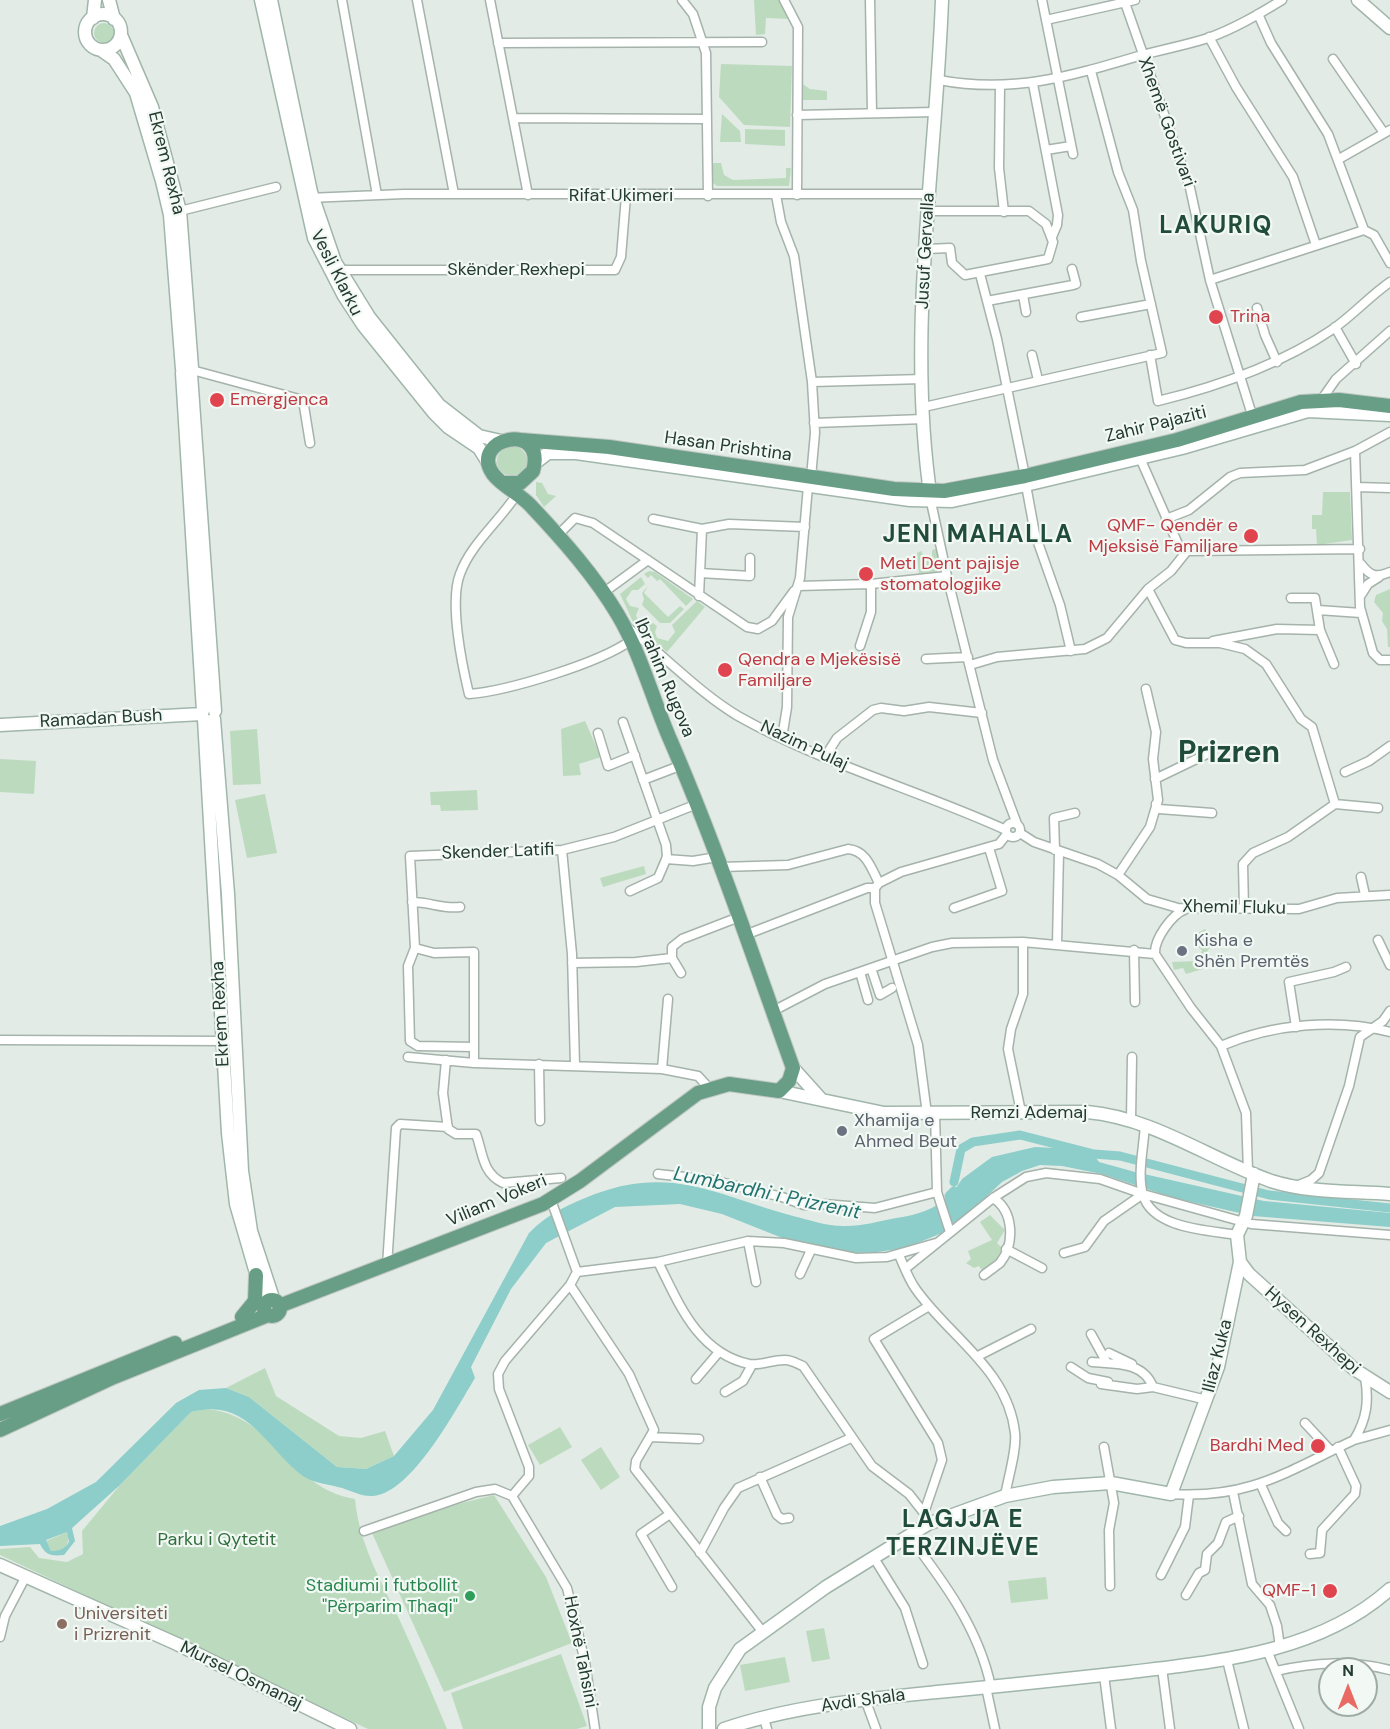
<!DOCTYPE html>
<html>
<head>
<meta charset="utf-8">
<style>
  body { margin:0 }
  #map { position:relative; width:1390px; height:1729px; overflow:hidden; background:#e2ebe5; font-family:"DM Sans",sans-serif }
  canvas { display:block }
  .north { position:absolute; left:1318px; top:1657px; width:60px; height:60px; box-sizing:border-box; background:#f2f8f4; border:2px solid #9faca6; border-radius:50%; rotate:0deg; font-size:16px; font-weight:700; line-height:24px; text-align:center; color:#233b30 }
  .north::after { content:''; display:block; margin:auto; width:21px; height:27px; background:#e96963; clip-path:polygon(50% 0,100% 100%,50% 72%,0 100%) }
</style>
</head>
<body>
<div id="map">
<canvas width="1390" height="1729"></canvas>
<div class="north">N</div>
</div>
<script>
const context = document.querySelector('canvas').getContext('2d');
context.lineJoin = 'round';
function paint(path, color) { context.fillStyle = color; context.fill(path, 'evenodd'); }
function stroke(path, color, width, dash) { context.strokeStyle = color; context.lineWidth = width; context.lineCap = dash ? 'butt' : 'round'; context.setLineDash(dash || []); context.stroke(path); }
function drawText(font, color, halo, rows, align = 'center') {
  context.font = font + ' "DM Sans",sans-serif'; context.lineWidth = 4.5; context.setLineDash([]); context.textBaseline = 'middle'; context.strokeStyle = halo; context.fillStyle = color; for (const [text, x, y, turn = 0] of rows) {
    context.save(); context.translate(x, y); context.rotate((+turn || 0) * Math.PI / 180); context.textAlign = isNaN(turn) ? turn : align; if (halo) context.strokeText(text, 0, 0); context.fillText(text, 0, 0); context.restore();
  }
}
paint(new Path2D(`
  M754,0H779L790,19L766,18L765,34L756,35Z
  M94 33a10 10 0 1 1 20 0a10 10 0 1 1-20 0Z
  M721,64L792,66L790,127L744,125L719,97Z
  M801,83L810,89L827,91V100H801Z
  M722,114L740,131L741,142H720Z
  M745,129L785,130V146L745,144Z
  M713,163H721L724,175L733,180L786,178V168H791L789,186H717L713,183Z
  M497 461a15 15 0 1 1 30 0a15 15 0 1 1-30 0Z
  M536,482L542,483L548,494L556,496L544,507L536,495Z
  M1323,492H1350L1352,540L1317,545L1316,529H1312V515H1322Z
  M936,549L942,571L919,574L917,553L921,551L926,560L932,557V550Z
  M649,571L655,572L693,599L686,606L660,579L657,581L651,575L648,578L644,574Z
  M641,577L645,584L638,590H632L626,599L630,606L639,608L636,615L638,621L634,624L620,594Z
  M648,586L644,593L668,617L680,606L684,609L670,623H660L642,605L644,599L642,593Z
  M1390,589V647H1388L1387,629L1382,621L1383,613L1374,602L1376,595Z
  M697,601L705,607L667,652L637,626L640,623H653L657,626L655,632L657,638L668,641L675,632L672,625Z
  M585,721L601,757L579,764L581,775L563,776L561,729Z
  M257,729L261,784L233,785L230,731Z
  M0,759L36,761L34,794L0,792Z
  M477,790L478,810L441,811L440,805H431L430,792Z
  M265,794L277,853L247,858L235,800Z
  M644,866L646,874L603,887L600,878Z
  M1205,929L1214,943L1208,950L1203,969L1186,974L1183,968L1174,970L1172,962L1197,961L1202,950L1198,947L1194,935Z
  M990,1215L1005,1230L997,1243L1003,1249C999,1260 992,1265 983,1272L979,1266L974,1268L966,1263L971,1259L968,1251L992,1240L980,1222Z
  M265,1368L276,1396L339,1436L361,1438L385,1431L394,1456L366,1469L337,1467L249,1397L226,1388Z
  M203,1409C272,1411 289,1489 355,1499C359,1544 382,1583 401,1623C417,1658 432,1693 447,1729H368L0,1555V1549L30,1547L39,1558L67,1562L83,1554L82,1531L120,1485L191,1412Z
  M560,1427L572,1447L540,1465L528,1445Z
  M601,1447L620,1477L601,1490L581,1460Z
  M494,1495L546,1577L572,1643L444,1692L372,1533L454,1505Z
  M67,1532C71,1545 65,1552 51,1551L46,1541Z
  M1046,1577L1048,1599L1011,1603L1008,1581Z
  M824,1628L830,1659L812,1662L806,1631Z
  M561,1654L587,1726L577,1729H463L451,1693Z
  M785,1657L790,1682L745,1691L740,1665Z`), '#bcdbbe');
paint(new Path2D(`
  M1035,1147L1055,1148L1094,1155L1099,1162L1135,1172L1264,1201L1390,1213V1227L1253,1216L1174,1198L1102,1174L1062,1166L1040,1165L1022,1171L1002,1182L954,1227L942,1233L905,1248L877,1252L853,1253L795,1243L722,1214L680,1204L615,1207L546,1243L511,1289L471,1367L475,1378C456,1409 412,1493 373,1496C362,1497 352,1491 342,1488C328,1484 316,1484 303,1476C265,1448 249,1397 191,1412L120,1485L72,1528L75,1541L64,1555C52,1556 46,1556 40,1544L0,1546V1526L47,1509L96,1482L176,1403L199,1390L226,1388L249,1397L337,1467L366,1469L394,1456L433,1410L529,1233C548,1213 570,1204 595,1194C673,1165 719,1196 793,1216C810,1220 829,1227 846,1226C863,1226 880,1221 896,1218C914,1216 937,1209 949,1195L951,1196L962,1179L992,1157ZM67,1532L69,1542C65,1549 59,1551 51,1551L46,1540Z`), '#8dcdca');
stroke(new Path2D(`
  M954,1182L961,1149L973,1142L1020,1135L1094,1154L1120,1156L1269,1195L1390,1208
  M949,1196L954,1191`), '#8dcdca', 9);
const street = new Path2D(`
  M342,0L377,195
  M417,0L454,194
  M490,0L528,195
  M682,0L693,14L706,53L708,196
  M784,0L798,27L797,195
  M870,0L872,113
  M1042,0L1073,154
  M1124,0L1190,188L1210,280L1253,418
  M1258,14L1271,43L1328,134L1364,230L1374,235L1390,263
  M1046,20L1135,0
  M1209,37L1236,87L1293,177L1316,245
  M498,43L762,42
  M1333,59L1384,133
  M939,80C1013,94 1071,76 1142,55C1164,49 1187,45 1208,38C1234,29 1259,14 1282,0
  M1033,84L1058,215L1057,225L1052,237
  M1000,86L999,168L1004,212
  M797,115L935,112
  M514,118L706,119
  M1046,150L1071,146
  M1339,159L1390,130
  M776,195L781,222L794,256L812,382L815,433L811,477
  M308,198L404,194H929
  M180,211L276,187
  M926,249L950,248L952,263L965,275L1048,259L1053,242L1046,224L1029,211H928
  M340,270H615L621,257L626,196
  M980,274L997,339L1025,476
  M1210,280L1364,230
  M1023,295L1026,312
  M987,301L1073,285L1076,284L1072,269
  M1257,308L1265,335L1277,362
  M1081,317L1151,304
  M1335,327L1356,364
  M1032,355L1038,380
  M1150,355L1158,401C1220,386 1280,365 1333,329C1353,315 1370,296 1390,282
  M192,370L303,400L310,443
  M812,382L923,379
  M1322,399L1336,379L1390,331
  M924,407L1162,353L1141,261L1133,210L1118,172L1091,71
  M814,423L924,419
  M1355,451L1360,607L1373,653L1380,660H1390
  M1140,458L1178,544L1187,551
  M1026,485L1035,534L1060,605L1071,651
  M1357,487L1390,488
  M519,491C502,519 471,543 460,574C449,602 462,665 469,694C508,691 599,663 630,641
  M931,502L947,576L993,760L1017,824
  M653,519L702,529L729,524L805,527
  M1166,519L1189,510L1230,477L1240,473L1305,470L1355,451L1390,432
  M558,535L575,518L593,523L747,627L758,629L772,621L794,591
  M1187,551L1360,549
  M1361,564C1370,576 1376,578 1390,572
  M700,573L750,576V558
  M798,586L871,584L947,576
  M1148,589L1175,640L1186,643H1220L1245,649L1266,664L1301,719L1312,727L1335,804
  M603,593L648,560
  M1361,595L1368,584L1379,577
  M699,596L702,529
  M1291,598H1315L1320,630L1334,664
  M1318,610L1361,613
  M628,628C665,656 698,692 738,716C823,764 918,790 1006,830
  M1213,641L1277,629L1320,630
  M860,646L871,612V584
  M926,659L968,657
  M970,665L997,657L1085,649L1107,638L1148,589L1171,571L1187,551
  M623,722L666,845L667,857L658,878L630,891
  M598,733L608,766L635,755
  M782,738L787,707L788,617L800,578L808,486
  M825,757L837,738L873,710L881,708L904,711L929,707L982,713
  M1345,772L1369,761L1390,746
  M1155,779L1209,753
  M643,780L682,765
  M1156,804L1159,809L1212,813
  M1006 830a7 7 0 1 1 14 0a7 7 0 1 1-14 0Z
  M1020,833L1034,842L1098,864L1118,875L1147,899L1178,908L1299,909L1337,898L1390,895
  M562,850L572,954L575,1065
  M1055,850L1054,818L1075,813
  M666,859L693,861L717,857
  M721,867L788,865L848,849C867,851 871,868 879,883
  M1118,875L1150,827L1158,800L1153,759L1156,732L1146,689
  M1361,877L1365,895
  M879,883L875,888V903L918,1045L927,1114
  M879,883L901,872L999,844L1007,834
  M412,902C431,902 441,909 460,907
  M954,908L1002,891L989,848
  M1244,909L1243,864L1253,853L1288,837L1335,804L1378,808
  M745,935L867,888H875
  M1378,940L1390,965
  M1057,944L1059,852
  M415,948L408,966L410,1041L418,1046L474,1047
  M1134,950L1135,1002
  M1155,954L1191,1008L1221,1046L1246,1113L1248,1171
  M1155,954C1154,939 1172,914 1186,909
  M572,963L636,962L672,958
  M871,968L880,995L892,988
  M860,972L868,1000
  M681,973L672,958V947L682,939L739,917
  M773,1011L825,984L932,947L952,943L1023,942L1155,954
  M1296,1027L1289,982L1334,972L1346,967
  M0,1040L227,1041
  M1221,1046C1272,1024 1336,1018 1390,1032
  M408,1057L474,1063L662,1069L698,1076L709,1088
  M446,1060L443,1093L448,1129L456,1134H476C483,1153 482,1173 503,1183L561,1178
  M474,1063V952L434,953L415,948L410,856L562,850L614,837L697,804
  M539,1064L540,1121
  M662,1069L668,999
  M1021,1112L1008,1049L1011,1029L1023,994V942
  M935,1113L937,1192L950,1232
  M1131,1120L1132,1057
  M1145,1124C1144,1146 1137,1174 1143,1195C1153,1229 1208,1230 1237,1235
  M658,1174L712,1180L782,1197L804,1205L823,1204L875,1208L937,1192
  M1296,1186L1311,1180L1319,1173L1349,1086L1360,1037L1383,1021L1390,1011
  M748,1241L756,1282
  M1006,1249L1042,1268
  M1064,1253L1085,1247L1104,1221L1143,1194
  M899,1255C904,1266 908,1278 915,1288C948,1336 1008,1369 1015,1433C1017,1450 1008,1478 1005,1496
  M658,1262C679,1304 698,1353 749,1364C761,1366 774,1359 786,1360C791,1360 798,1364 803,1366L872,1466L909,1494L924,1513L928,1524
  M387,1266L396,1128L400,1124L448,1127
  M905,1269L993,1198L1026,1177L1046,1173L1100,1179L1143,1194L1251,1224L1390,1235
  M577,1272L658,1262L748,1241L784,1243L856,1258L887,1257L936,1243
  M800,1274L811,1250
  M984,1275C989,1271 995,1267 1000,1263C1015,1244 1014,1211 993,1198
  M570,1285L629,1374L654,1430L636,1461L635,1469L762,1631
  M1091,1334L1107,1363
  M1109,1353L1132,1364
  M978,1356L1031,1329
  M1092,1362C1115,1364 1143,1361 1153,1387L1207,1400
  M1071,1367L1088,1378L1108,1382
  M696,1379L719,1352
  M1101,1384L1137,1389L1153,1387
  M725,1392L743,1381L752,1365
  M1305,1423L1331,1451
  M650,1437L699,1439
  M1354,1440L1390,1430
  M1104,1447L1114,1503L1109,1530L1110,1586
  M760,1477L777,1515L782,1519L789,1518
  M1261,1485L1278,1523L1286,1531
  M1233,1492L1252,1584L1270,1605L1277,1626L1280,1647
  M1171,1494C1250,1499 1286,1472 1354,1440C1367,1419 1369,1401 1365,1377
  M512,1496L529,1476V1467L499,1389L498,1374L505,1361L570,1285L577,1272L551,1200
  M924,1513L942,1460L938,1443L874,1339L929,1306
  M670,1514L641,1534L672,1587
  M364,1531L476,1492L495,1489L512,1496L567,1588L585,1662L595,1729
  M909,1536C944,1582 979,1629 991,1687
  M700,1553L724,1508L738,1488L851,1438
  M1310,1554L1320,1553L1322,1530L1355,1494L1356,1486L1338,1447
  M874,1558L905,1608L923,1664
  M1161,1575L1185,1527L1189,1495
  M1186,1595L1199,1573L1205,1570L1207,1554L1218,1543L1226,1522L1239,1516
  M0,1637L5,1616L26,1576
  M1267,1650L1299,1729
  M1227,1660L1244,1729
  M1162,1668L1170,1729
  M1276,1671C1316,1662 1350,1660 1390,1670
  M1104,1675L1111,1729
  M986,1687L995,1729
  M865,1699L876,1729
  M764,1718L767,1729`);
const secondary = new Path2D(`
  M109,0L114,19
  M261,0L314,238L344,296L363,325L434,413L448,427L479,448L489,464
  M271,0L311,192L335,262L369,317L439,405L479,436L501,441
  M1358,0L1390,28
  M85 32a18 18 0 1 1 36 0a18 18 0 1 1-36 0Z
  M93,18L95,0
  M121,35L152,107L180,211L192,368
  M101,50L114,59L136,93L162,181L170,215L182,369
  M182,373L203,711
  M191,374L215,711
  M535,463L548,453H576L910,500L952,501L1026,485L1182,448L1308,411L1390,415
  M931,499C906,334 936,165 942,0
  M204,719L228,1133L236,1204L265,1304
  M214,719L228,894L242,1171L251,1231L274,1301
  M0,725L202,714
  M793,1068L820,1098
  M779,1091L884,1113L1087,1112C1154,1118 1209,1159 1271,1181C1308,1193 1352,1191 1390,1194
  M1240,1262L1249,1274L1354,1369L1390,1392
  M0,1565L177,1644L350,1729
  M709,1729V1707L715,1688L740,1649L826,1587L928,1524L1005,1496L1053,1487L1111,1483L1171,1494L1218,1367L1240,1262L1237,1235L1246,1216L1254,1174
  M724,1729C792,1706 866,1699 937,1692C1002,1686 1067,1679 1131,1672C1221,1661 1320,1652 1390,1589`);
const primary = new Path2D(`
  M521,440L609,447L894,489L944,491L1025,476L1177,440L1301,402L1339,400L1390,406
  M264 1308a8 8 0 1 1 16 0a8 8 0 1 1-16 0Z
  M279,1306L543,1204L580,1181L698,1093L729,1084L779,1091L789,1081L793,1068C753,957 716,845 669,737C652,697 640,652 618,615C595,576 562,539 531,506C520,494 502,486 493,474C468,438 547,420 533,471L520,483H505
  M242,1317L255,1301L256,1275
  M0,1414L175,1343
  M0,1430L114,1377L268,1315`);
stroke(street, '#a5b3ab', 11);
stroke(secondary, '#a1b6ab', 15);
stroke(primary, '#c1c8c5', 16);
stroke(street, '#fff', 8);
stroke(secondary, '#fff', 12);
stroke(primary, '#699e86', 14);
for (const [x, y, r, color] of [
  [1216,317,8,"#e0444e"],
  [217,400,8,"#e0444e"],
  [1251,536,8,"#e0444e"],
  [866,574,8,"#e0444e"],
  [725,670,8,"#e0444e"],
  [1182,951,6,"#6b7280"],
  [842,1131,6,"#6b7280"],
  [1318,1446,8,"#e0444e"],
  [1330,1591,8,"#e0444e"],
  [470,1596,6,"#2e9e5b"],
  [62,1624,6,"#8d6e63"]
]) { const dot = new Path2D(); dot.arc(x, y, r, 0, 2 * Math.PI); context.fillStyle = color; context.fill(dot); stroke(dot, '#f2f8f4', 2); }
drawText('18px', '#233b30', '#f2f8f4', [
  ["Xhemë Gostivari",1166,122,70],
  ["Ekrem Rexha",166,163,76],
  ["Rifat Ukimeri",621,196],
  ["Jusuf Gervalla",926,251,-87],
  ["Skënder Rexhepi",516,270],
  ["Vesli Klarku",336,273,63],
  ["Zahir Pajaziti",1156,425,-14],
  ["Hasan Prishtina",728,447,8],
  ["Ibrahim Rugova",664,678,67],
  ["Ramadan Bush",101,719,-3],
  ["Nazim Pulaj",804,746,25],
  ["Skender Latifi",498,852,-2],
  ["Xhemil Fluku",1234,908,1],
  ["Ekrem Rexha",221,1014,-93],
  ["Remzi Ademaj",1029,1113],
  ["Viliam Vokeri",497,1201,-23],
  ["Hysen Rexhepi",1312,1331,42],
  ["Iliaz Kuka",1218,1356,-76],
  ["Hoxhë Tahsini",580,1652,79],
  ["Mursel Osmanaj",241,1676,26],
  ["Avdi Shala",863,1701,-8]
]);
drawText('18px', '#be3a42', '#f2f8f4', [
  ["Trina",1230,317],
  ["Emergjenca",230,400],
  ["QMF- Qendër e",1238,526,"right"],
  ["Mjeksisë Familjare",1238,547,"right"],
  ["Meti Dent pajisje",880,564],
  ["stomatologjike",880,585],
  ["Qendra e Mjekësisë",738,660],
  ["Familjare",738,681],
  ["Bardhi Med",1304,1446,"right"],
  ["QMF-1",1316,1591,"right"]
], 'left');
drawText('18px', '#5b616d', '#f2f8f4', [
  ["Kisha e",1194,941],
  ["Shën Premtës",1194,962],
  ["Xhamija e",854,1121],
  ["Ahmed Beut",854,1142]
], 'left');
drawText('18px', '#306f3c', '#f2f8f4', [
  ["Parku i Qytetit",217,1540]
]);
drawText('18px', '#27864d', '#f2f8f4', [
  ["Stadiumi i futbollit",458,1586],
  ["\"Përparim Thaqi\"",458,1607]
], 'right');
drawText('18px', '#785e54', '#f2f8f4', [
  ["Universiteti",74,1614],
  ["i Prizrenit",74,1635]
], 'left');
drawText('italic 20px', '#217370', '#f2f8f4', [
  ["Lumbardhi i Prizrenit",767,1194,12]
]);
context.letterSpacing = '1.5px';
drawText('bold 24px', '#204c39', '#f2f8f4', [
  ["LAKURIQ",1216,227],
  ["JENI MAHALLA",978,536],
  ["LAGJJA E",963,1521],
  ["TERZINJËVE",963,1549]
]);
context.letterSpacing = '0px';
drawText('bold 30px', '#204c39', '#f2f8f4', [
  ["Prizren",1229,754]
]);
</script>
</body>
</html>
